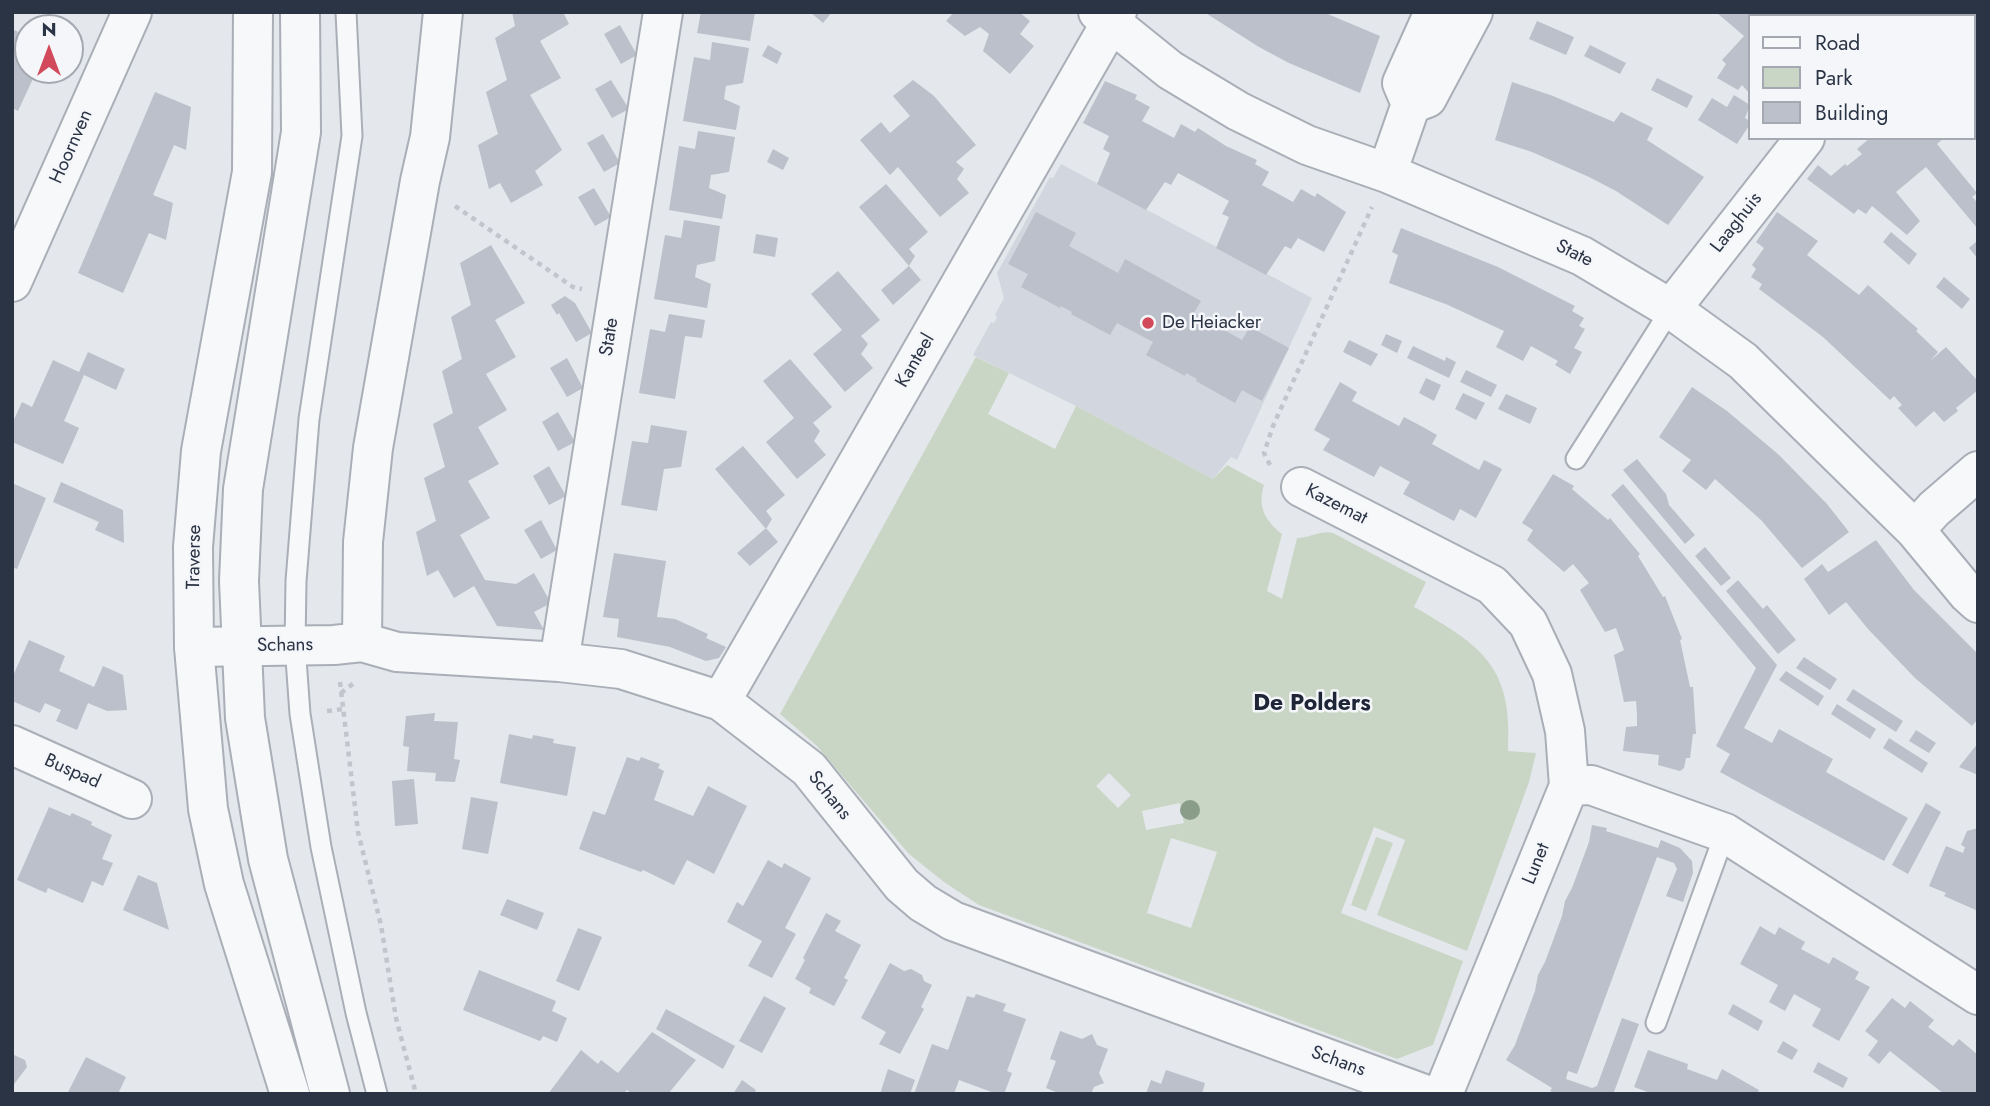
<!DOCTYPE html>
<html>
<head>
<meta charset="utf-8">
<style>
  body { margin:0 }
  #map { position:relative; width:1990px; height:1106px; overflow:hidden; background:#e4e7ec; font-family:Jost,sans-serif }
  canvas { display:block }
  .frame { position:absolute; inset:0; border:14px solid #2b3445; pointer-events:none }
  .legend { position:absolute; left:1748px; top:14px; width:228px; height:126px; box-sizing:border-box; background:#f4f6f9; border:2px solid #a4a8b1; margin:0; padding:9px 12px; list-style:none; font-size:21px; color:#2b3445 }
  .legend li { display:flex; align-items:center; gap:14px; height:35px }
  .legend b { width:35px; border:2px solid #a4a8b1 }
  .north { position:absolute; left:14px; top:14px; width:70px; height:70px; box-sizing:border-box; background:#f4f6f9; border:2px solid #a4a8b1; border-radius:50%; rotate:0deg; font-size:19px; font-weight:700; line-height:28px; text-align:center; color:#2b3445 }
  .north::after { content:''; display:block; margin:auto; width:24px; height:32px; background:#d1495b; clip-path:polygon(50% 0,100% 100%,50% 72%,0 100%) }
</style>
</head>
<body>
<div id="map">
<canvas width="1990" height="1106"></canvas>
<div class="frame"></div>
<ul class="legend">
<li><b style="height:9px;background:#f7f8fa"></b>Road</li>
<li><b style="height:19px;background:#c9d6c5"></b>Park</li>
<li><b style="height:19px;background:#bbc0ca"></b>Building</li>
</ul>
<div class="north">N</div>
</div>
<script>
const context = document.querySelector('canvas').getContext('2d');
context.lineJoin = 'round';
function paint(path, color) { context.fillStyle = color; context.fill(path, 'evenodd'); }
function stroke(path, color, width, dash) { context.strokeStyle = color; context.lineWidth = width; context.lineCap = dash ? 'butt' : 'round'; context.setLineDash(dash || []); context.stroke(path); }
function drawText(font, color, halo, rows, align = 'center') {
  context.font = font + ' Jost,sans-serif'; context.lineWidth = 5; context.setLineDash([]); context.textBaseline = 'middle'; context.strokeStyle = halo; context.fillStyle = color; for (const [text, x, y, turn = 0] of rows) {
    context.save(); context.translate(x, y); context.rotate((+turn || 0) * Math.PI / 180); context.textAlign = isNaN(turn) ? turn : align; if (halo) context.strokeText(text, 0, 0); context.fillText(text, 0, 0); context.restore();
  }
}
paint(new Path2D(`
  M1061,164L1312,298L1237,460L1231,457L1213,479L1076,406L973,355L991,322L994,323L997,317L995,315L1004,298L997,273L1050,177L1053,178Z`), '#d2d6de');
paint(new Path2D(`
  M976,357L1009,373L988,414L1055,449L1076,406L1213,479L1227,465L1264,485C1257,506 1265,521 1282,534L1267,591L1282,599L1297,538C1310,538 1321,530 1333,533L1426,582L1414,607C1482,646 1513,666 1508,751L1536,753L1529,782L1467,951L1377,915L1405,840L1374,827L1341,913L1463,961L1433,1045L1397,1059L979,905L944,882L909,854L816,745L780,714ZM1109,773L1131,795L1118,808L1096,786ZM1180,803L1184,823L1146,830L1142,811ZM1171,838L1217,852L1191,928L1147,913Z
  M1376,837L1393,843L1366,911L1351,905Z`), '#c9d6c5');
paint(new Path2D(`
  M512,12H563L569,24L540,41L561,78L530,95L562,150L535,171L543,185L511,203L500,183L489,189L478,145L498,134L486,92L507,80L495,38L515,26Z
  M701,12H755L750,41L697,33Z
  M810,12H832L823,23Z
  M954,12H1019L1030,21L1020,34L1034,46L1010,74L983,51L989,34L980,27L965,36L946,21Z
  M1204,12H1323L1380,36L1360,93L1289,63L1259,47Z
  M1716,12H1763L1759,16H1750V94L1742,85L1738,90L1717,78L1726,64L1722,60L1744,36Z
  M1794,12H1848L1845,16H1798Z
  M1537,21L1574,37L1566,55L1529,39Z
  M620,25L637,55L621,64L604,34Z
  M12,29L27,36L17,59L28,64V70H37L18,111L12,108Z
  M1978,30V132L1974,128V33Z
  M712,42L749,48L743,83L726,86L724,99L740,106L736,130L683,121L694,57L710,60Z
  M768,45L782,53L777,64L762,56Z
  M1590,45L1626,63L1620,74L1584,56Z
  M1657,78L1693,96L1687,108L1651,90Z
  M611,80L629,109L612,118L595,89Z
  M913,80L934,96L976,145L956,162L964,169L957,179L969,193L940,217L898,167L890,175L860,140L881,122L890,133L910,116L893,96Z
  M1105,81L1137,95L1135,99L1150,107L1142,121L1174,138L1181,124L1195,132L1198,128L1226,146L1257,160L1255,164L1269,172L1262,185L1293,202L1301,189L1315,197L1317,193L1346,212L1324,252L1298,238L1291,249L1285,246L1266,275L1216,248L1229,217L1222,214L1229,201L1204,187L1178,173L1171,185L1165,182L1146,210L1097,184L1110,153L1103,149L1109,136L1083,123Z
  M1512,82L1553,96L1614,122L1621,112L1653,128L1647,140L1704,177L1668,225L1616,191L1589,177L1532,152L1495,140Z
  M155,92L191,107L186,150L174,145L153,195L173,203L166,240L149,233L123,293L78,273Z
  M1734,95L1750,105L1745,118L1750,121V124L1737,144L1698,120L1712,98L1727,107Z
  M698,131L735,137L729,172L711,175L709,188L726,195L722,219L669,210L679,146L695,149Z
  M603,134L620,163L604,172L587,143Z
  M1870,138H1944L1937,144L1977,193L1972,197L1978,203V229L1926,167L1896,192L1920,221L1907,235L1872,206L1866,214L1858,209L1854,214L1807,179L1818,165L1831,176L1845,164L1847,166L1862,154L1857,149Z
  M773,149L789,158L783,170L767,162Z
  M886,184L928,232L909,249L915,256L909,266L859,207Z
  M594,188L611,217L595,226L578,197Z
  M1036,212L1076,233L1069,246L1118,273L1125,259L1201,301L1194,313L1242,340L1250,327L1289,348L1262,401L1242,390L1235,403L1196,381L1197,379L1186,373L1185,376L1146,355L1153,342L1117,323L1110,335L1071,314L1072,312L1061,306L1060,308L1021,287L1028,274L1008,264Z
  M1777,212L1818,241L1807,255L1859,295L1868,285L1918,329L1916,331L1938,352L1930,361L1946,347L1978,381V390L1956,408L1958,411L1944,422L1934,411L1916,427L1898,408L1902,405L1894,396L1890,400L1823,337L1759,289L1762,284L1751,277L1756,269L1752,265L1764,248L1756,242Z
  M684,220L720,226L715,261L697,265L695,277L711,284L707,308L654,299L665,235L681,238Z
  M1401,228L1498,267L1575,306L1572,311L1584,318L1579,326L1585,329L1574,348L1582,352L1570,374L1555,365L1558,361L1531,346L1523,361L1496,347L1504,331L1448,305L1389,283L1398,255L1392,252Z
  M1891,232L1917,254L1909,265L1883,242Z
  M756,234L778,238L775,257L753,253Z
  M1978,240V259L1969,248Z
  M491,245L525,303L495,320L516,357L486,374L507,410L478,427L499,464L468,481L490,518L460,535L485,580L516,584L534,573L551,603L534,612L544,630L497,626L474,586L454,598L438,570L427,576L416,532L436,521L424,478L445,467L433,424L453,413L442,371L462,359L451,317L471,305L460,263Z
  M909,266L921,280L893,305L881,290Z
  M838,271L880,320L861,336L868,344L861,354L873,368L845,392L813,354L842,330L811,294Z
  M1944,277L1970,299L1962,309L1936,287Z
  M565,296L575,303L592,333L576,342L559,313L557,315L551,305Z
  M669,314L705,320L702,338L685,336L675,399L639,393L650,329L665,332Z
  M1386,334L1402,341L1397,353L1381,345Z
  M1349,340L1378,354L1371,366L1343,352Z
  M1413,346L1445,361L1446,357L1456,362L1449,378L1407,358Z
  M88,352L125,369L116,390L84,375L64,421L79,428L63,464L12,442V424L22,402L32,407L53,360L79,372Z
  M567,358L583,388L567,397L550,368Z
  M790,359L832,407L813,423L820,431L814,441L826,455L797,479L766,442L794,418L763,381Z
  M1466,370L1497,385L1491,397L1460,382Z
  M1426,378L1441,385L1434,401L1419,393Z
  M1340,382L1357,392L1352,401L1399,426L1404,417L1421,426L1437,435L1432,444L1479,470L1484,460L1502,469L1476,518L1460,509L1454,521L1403,494L1410,482L1380,466L1374,477L1323,450L1330,439L1314,430Z
  M1692,387L1727,411L1779,455L1827,504L1849,532L1802,568L1761,520L1715,479L1706,490L1682,471L1691,460L1659,437Z
  M1463,393L1485,403L1476,420L1455,409Z
  M1506,394L1537,408L1530,424L1498,409Z
  M558,412L575,442L558,451L542,422Z
  M651,425L687,431L681,467L664,469L657,511L621,505L632,441L648,443Z
  M743,446L785,495L766,511L772,519L766,529L715,469Z
  M1637,459L1666,494L1669,505L1695,535L1685,544L1623,470Z
  M549,466L566,496L549,505L533,476Z
  M1553,474L1574,486L1572,489L1608,520L1610,518L1640,554L1638,556L1663,597L1665,596L1682,639L1680,640L1690,687H1693L1696,734H1693L1690,758H1686L1684,768L1680,771L1658,765L1659,755L1623,751L1626,727L1637,726V714L1636,701L1624,702L1614,655L1624,650L1616,628L1605,632L1580,590L1589,583L1573,564L1564,572L1527,540L1533,530L1522,523Z
  M61,482L123,510L124,543L95,530L99,522L53,502Z
  M12,483L46,498L17,569L12,567Z
  M1623,484L1777,665L1744,728L1772,743L1779,729L1833,759L1826,772L1908,818L1884,861L1720,772L1730,754L1716,746L1756,668L1611,495Z
  M541,520L557,550L541,559L524,530Z
  M766,528L778,542L750,566L737,553Z
  M1876,540L1914,590L1978,654V719L1972,726L1915,678L1868,629L1846,602L1829,615L1804,579L1822,564L1828,572Z
  M1705,547L1731,578L1721,586L1695,556Z
  M614,553L666,561L657,617L675,619L708,634L706,638L726,647L719,658L706,661L670,647L617,637L619,619L603,617Z
  M1738,580L1763,609L1767,605L1796,640L1778,654L1726,591Z
  M29,640L65,656L59,671L94,687L103,666L123,675L127,710L107,711L88,703L77,730L56,721L61,710L45,703L40,713L12,701V678Z
  M1804,657L1837,679L1830,690L1796,668Z
  M1786,671L1824,696L1818,706L1779,680Z
  M1853,689L1903,721L1896,732L1846,700Z
  M1837,704L1876,729L1870,739L1831,714Z
  M435,713L434,721L458,722L454,759L460,760L455,782L435,781L436,773L407,771L409,747L403,746L406,716Z
  M1916,730L1936,743L1929,753L1909,741Z
  M509,734L532,739L533,735L554,739L553,743L576,747L567,796L500,783Z
  M1889,738L1928,763L1922,773L1883,748Z
  M1978,743V775L1959,767Z
  M627,757L639,761L641,757L660,764L658,768L664,771L654,800L693,816L708,786L747,806L714,874L687,860L674,885L643,870L641,872L579,849L593,811L605,815Z
  M414,779L418,824L395,826L392,781Z
  M471,797L498,802L488,854L462,849Z
  M1926,803L1941,812L1908,874L1892,865Z
  M49,807L70,816L72,813L92,822L91,825L112,835L102,859L113,863L103,886L92,881L83,903L48,888L46,893L17,880Z
  M1592,825L1607,828L1606,831L1658,848L1661,840L1680,848L1692,861L1693,873L1683,902L1666,896L1677,869L1674,863L1657,857L1577,1074L1568,1071L1566,1079L1592,1088L1597,1086L1622,1018L1639,1024L1614,1092L1557,1094L1550,1091L1552,1088L1506,1060L1515,1045L1535,991L1538,975L1545,962L1562,916L1565,901L1572,888L1589,842Z
  M1978,828V911L1944,896L1946,893L1929,886L1946,846L1963,853L1965,847L1961,845L1967,831Z
  M768,860L782,868L784,863L811,878L785,928L796,934L772,978L748,966L762,941L727,922L737,902L743,906Z
  M138,875L157,883L169,930L123,910Z
  M507,899L544,913L537,930L500,915Z
  M826,913L841,921L835,931L861,945L844,978L848,980L834,1006L809,993L811,988L795,979L805,960L803,958Z
  M1760,926L1775,935L1779,927L1805,942L1801,949L1829,964L1833,957L1859,972L1855,979L1870,987L1839,1041L1812,1026L1821,1009L1794,994L1785,1011L1769,1002L1778,985L1740,964Z
  M578,928L602,937L579,991L556,981Z
  M890,963L904,971L911,969L922,975L924,981L932,985L921,1007L924,1009L900,1054L879,1044L886,1032L861,1018Z
  M479,970L556,1001L552,1011L567,1018L557,1042L543,1036L540,1041L463,1010Z
  M976,994L1006,1004L1003,1011L1026,1019L1007,1071L1012,1073L1004,1094H997L959,1080L954,1094H914L932,1044L948,1050L967,996L974,998Z
  M764,996L786,1008L762,1053L739,1041Z
  M1892,998L1905,1008L1910,1001L1934,1020L1928,1027L1953,1046L1959,1039L1978,1055V1094H1944L1890,1051L1879,1064L1868,1055L1878,1041L1865,1031Z
  M1733,1004L1763,1021L1758,1031L1728,1014Z
  M666,1009L735,1046L723,1069L656,1029Z
  M1060,1031L1082,1039L1092,1034L1097,1045L1108,1049L1099,1073L1104,1083L1094,1087L1091,1094H1061L1046,1088L1056,1061L1050,1059Z
  M652,1032L696,1060L668,1094H632L627,1090L623,1094H548L581,1050L598,1064L601,1060L618,1073Z
  M1783,1041L1798,1050L1792,1060L1777,1052Z
  M1648,1050L1688,1064L1687,1069L1717,1080L1722,1069L1759,1090L1757,1094H1653L1634,1087Z
  M12,1054L25,1060L27,1067L12,1087Z
  M86,1057L126,1077L118,1094H67Z
  M1818,1062L1848,1078L1843,1088L1813,1072Z
  M888,1069L915,1080L910,1094H880Z
  M1166,1070L1205,1083L1202,1094H1146L1151,1080L1161,1084Z
  M742,1080L756,1090L754,1094H733Z`), '#bbc0ca');
const service = new Path2D(`
  M346,12L352,136L309,419L296,581L295,645L300,714L321,847L356,1013L377,1094
  M1576,459L1671,309
  M1656,1023L1725,833`);
const minor = new Path2D(`
  M1098,12L1170,70L1238,111L1307,145L1387,173L1582,256L1671,309L1743,361L1915,530L1968,594L1978,603
  M1922,16L1925,12
  M1411,104L1427,98L1473,12
  M1387,173L1411,104L1402,83L1434,12
  M12,282L132,12
  M1671,309L1805,138
  M1301,487L1492,585L1528,623L1552,674L1565,731L1569,786L1443,1094
  M1915,530L1934,509L1978,471
  M362,642L363,542L373,448L420,181L430,137L443,12
  M194,647L334,645L362,642L397,652L559,662L621,669L721,701L809,769L902,885L923,903L953,921L1424,1094
  M559,662L663,12
  M721,701L1117,12
  M12,745L132,799
  M1569,786L1591,785L1725,833L1978,995`);
const tertiary = new Path2D(`
  M253,12L252,172L201,451L193,547L194,647L208,809L224,884L290,1094
  M300,12L301,132L243,489L239,581L245,718L268,859L330,1094`);
stroke(service, '#a9aeb7', 23);
stroke(minor, '#a9aeb7', 42);
stroke(tertiary, '#a9aeb7', 42);
stroke(new Path2D(`
  M455,206L573,287L582,289
  M1270,465L1264,453L1273,426L1372,207
  M340,682L358,832L381,925L396,1018L416,1094
  M341,693L354,683
  M327,711L344,709`), '#c2c5cb', 4.5, [5, 5]);
stroke(service, '#f7f8fa', 19);
stroke(minor, '#f7f8fa', 38);
stroke(tertiary, '#f7f8fa', 38);
context.fillStyle = '#899d89';
for (const [x, y] of [
  [1190,810]
]) { context.beginPath(); context.arc(x, y, 10, 0, 2 * Math.PI); context.fill(); }
for (const [x, y, r, color] of [
  [1148,323,7,"#d1495b"]
]) { const dot = new Path2D(); dot.arc(x, y, r, 0, 2 * Math.PI); context.fillStyle = color; context.fill(dot); stroke(dot, '#f4f6f9', 2.5); }
drawText('19px', '#2b3445', '#f4f6f9', [
  ["Hoornven",72,147,-66],
  ["Laaghuis",1737,223,-52],
  ["State",1574,254,26],
  ["State",610,337,-81],
  ["Kanteel",916,361,-60],
  ["Kazemat",1336,505,27],
  ["Traverse",195,557,-89],
  ["Schans",285,646,-1],
  ["Buspad",72,772,24],
  ["Schans",829,796,51],
  ["Lunet",1537,864,-68],
  ["Schans",1338,1062,20]
]);
drawText('19px', '#2b3445', '#f4f6f9', [
  ["De Heiacker",1162,323]
], 'left');
drawText('bold 23px', '#1d2536', '#f4f6f9', [
  ["De Polders",1312,704]
]);
</script>
</body>
</html>
